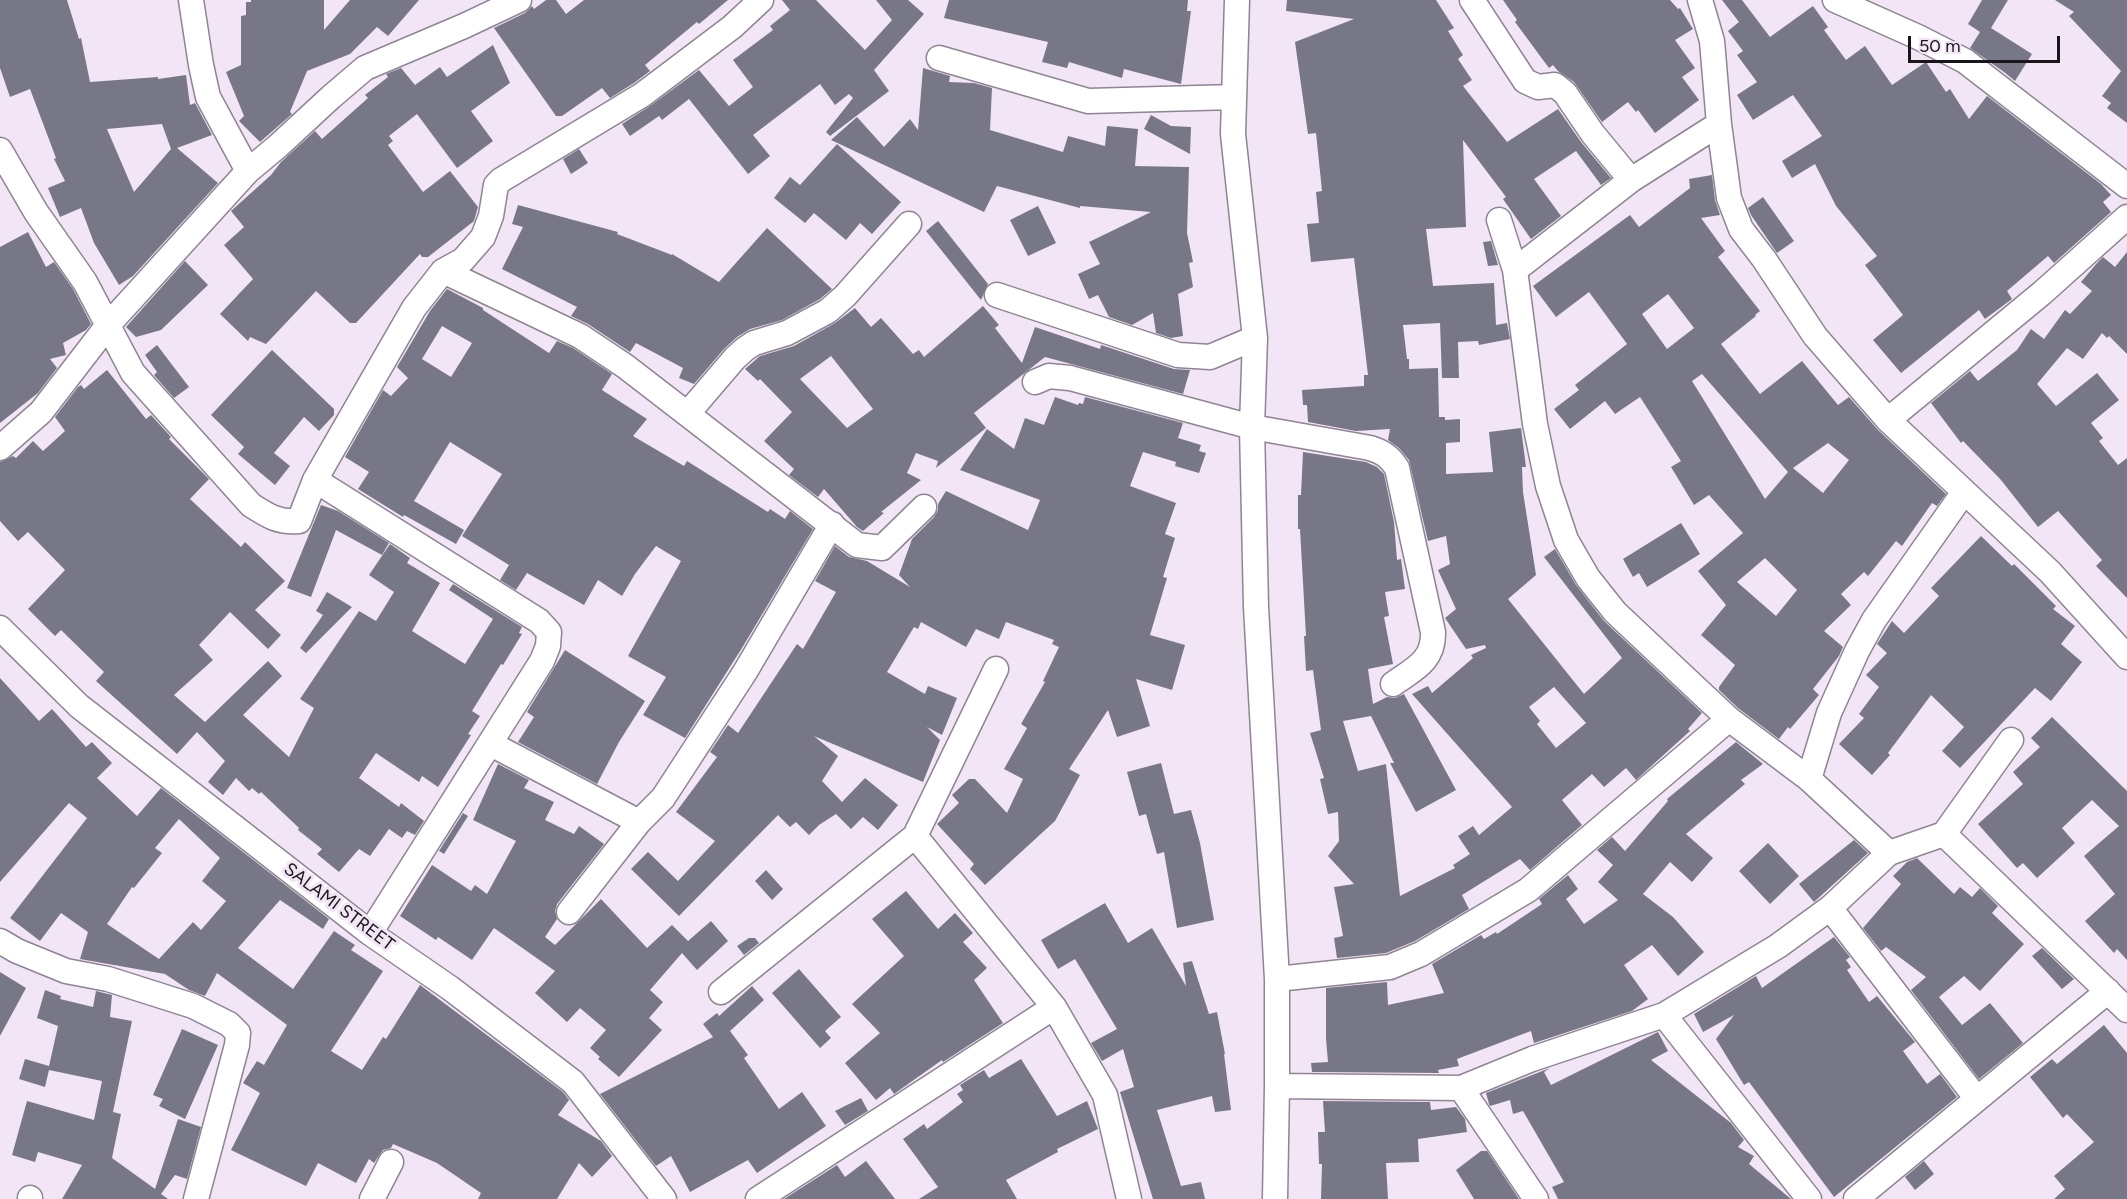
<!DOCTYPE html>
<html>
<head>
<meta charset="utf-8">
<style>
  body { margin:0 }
  #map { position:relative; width:2127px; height:1199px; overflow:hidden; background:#f2e6f6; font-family:Figtree,sans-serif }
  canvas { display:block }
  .scale { position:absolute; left:1908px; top:36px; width:152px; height:27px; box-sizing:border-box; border:3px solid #19151b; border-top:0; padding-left:8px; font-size:18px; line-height:21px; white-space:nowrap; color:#19151b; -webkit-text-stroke:4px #f2e6f6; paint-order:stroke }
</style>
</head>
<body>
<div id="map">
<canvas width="2127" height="1199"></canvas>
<div class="scale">50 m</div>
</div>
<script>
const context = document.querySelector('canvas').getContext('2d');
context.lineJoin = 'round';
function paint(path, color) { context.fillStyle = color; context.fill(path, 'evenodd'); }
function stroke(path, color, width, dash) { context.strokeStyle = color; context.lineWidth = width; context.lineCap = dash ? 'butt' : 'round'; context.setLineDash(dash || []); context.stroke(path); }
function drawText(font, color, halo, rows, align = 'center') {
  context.font = font + ' Figtree,sans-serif'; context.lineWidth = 6; context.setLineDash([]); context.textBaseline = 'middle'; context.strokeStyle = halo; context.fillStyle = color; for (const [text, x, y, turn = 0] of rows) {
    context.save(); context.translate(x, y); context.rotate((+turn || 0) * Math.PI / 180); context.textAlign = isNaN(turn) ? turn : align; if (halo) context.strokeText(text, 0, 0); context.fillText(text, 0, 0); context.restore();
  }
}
paint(new Path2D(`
  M0,0H67L79,39L81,38L90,82L158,77V79L186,75L190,105L195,103L212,135L177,148L218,183L133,276L119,285L94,243L81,208L60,217L48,188L65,181L54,159L56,158L30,89L10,97L0,68ZM162,124L171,149L134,192L107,129Z
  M251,0H324V30L350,0H419L388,36L377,27L350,54L307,71L290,112L292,114L260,142L239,121L244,116L226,72L241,65V16L246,15V2H251Z
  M546,0H556L566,14L584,0H728L699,24L697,22L645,65L650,71L634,83L610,98L602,88L562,116H556L494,28L525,13L532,6L534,9Z
  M782,0H816L865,50L892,20L876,0H908L924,14L874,70L889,91L830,136L826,132L853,98L849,94L835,105L820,84L753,135L770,156L748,174L689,99L662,120L659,116L630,136L622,124L650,106L699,70L729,106L753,87L733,60L773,30L770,26L790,10Z
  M949,0H1188L1187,11H1191L1181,84L1124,69L1122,78L1069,62L1067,68L1042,62L1048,42L944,18Z
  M1287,0H1436L1454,28L1448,31L1463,55L1458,59L1472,80L1463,86L1507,142L1558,109L1581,142L1611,178L1601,185L1576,151L1534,179L1561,216L1531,239L1503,199L1506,197L1463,140L1466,227L1426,229L1433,286L1494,283L1496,325L1507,323L1510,339L1479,345L1478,341L1458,342L1459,378H1442L1440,323L1403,325L1407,359H1409V369L1438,368L1439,417H1445V420L1460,419V442L1446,443V474L1493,472L1489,432L1521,428L1526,467H1522L1523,492L1536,575L1508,599L1584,694L1622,658L1544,557L1555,549L1576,585L1604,621L1702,713L1688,729L1690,731L1636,780L1626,768L1604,787L1592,774L1562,800L1582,825L1530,870L1520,859L1462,895L1469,909L1415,941L1386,953L1337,958L1334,938L1343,936L1334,887L1354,884L1328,856L1339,841L1338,812L1328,814L1320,779L1324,778L1310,733L1321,730L1313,670L1306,671L1304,636H1306L1300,529H1298V495H1301L1303,452L1366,462L1377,467L1384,474L1394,522L1397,560L1401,559L1405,589L1385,592L1389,616L1384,617L1393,664L1368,669L1373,704L1387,697L1395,698L1404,694L1456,790L1416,812L1390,763H1394L1371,716L1343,721L1358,771L1386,764L1400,896L1455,868L1453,865L1470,854L1458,836L1473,826L1479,835L1512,807L1412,694L1428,686L1432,693L1473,658L1471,655L1486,648L1485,645L1466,649L1445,618L1456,609L1438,570L1450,564L1446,536L1428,541L1409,460L1399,448L1388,440L1390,429L1356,431L1308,422L1307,405H1303L1302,390L1364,386V375H1368L1354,258L1311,262L1307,224L1319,223L1316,192L1322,191L1316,133L1308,134L1295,42L1354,19L1286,11ZM1554,687L1586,723L1556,748L1537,724L1540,721L1529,707Z
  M1503,0H1670L1678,9L1680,8L1693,29L1675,40L1695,68L1682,77L1699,100L1655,133L1638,110L1636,112L1628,102L1602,122L1574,82L1558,71L1553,65L1549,68L1515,22L1517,20Z
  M1722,0H1742L1770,37L1813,6L1828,27L1824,30L1846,60L1865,46L1892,85L1926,62L1946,92L1950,89L1969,119L1987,96L2101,184L2111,195L2103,202L2111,212L2054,263L2048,256L2007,291L2012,299L1985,319L1979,310L1901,373L1873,340L1903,315L1865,265L1877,256L1836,206L1815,164L1792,178L1782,161L1822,136L1793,95L1753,120L1737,95L1757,82L1737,55L1743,51L1728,31L1739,22Z
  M1982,0H2008L1991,28L2032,54L2015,81L2004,72L1970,48L1980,32L1968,24Z
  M2055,0H2127V123L2107,108L2111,103L2102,96L2121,71L2069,16L2074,12Z
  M493,45L510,83L471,111L493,141L457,168L417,114L389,136L393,141L388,145L423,192L450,171L478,207L474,221L428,257H422L420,254L356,323H350L316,291L266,344L250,337L248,341L220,314L253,279L224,245L244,227L231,211L271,175L281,162L315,131L322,139L368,98L365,95L388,77L386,74L401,68L415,85L440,67L447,77Z
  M923,68L950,76L949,82L974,83L992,88L990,130L1063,152L1068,136L1105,146L1107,126L1138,129L1135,166L1189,167L1187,233L1193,262L1189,263L1193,287L1178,294L1183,336L1171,338L1156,333L1153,313L1132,325L1109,317L1098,295L1089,299L1078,274L1100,264L1089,242L1151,212L1080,206V208L997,186L984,212L831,140L857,117L884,147L910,119L918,130Z
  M1151,115L1171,126L1191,127L1190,154L1144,129Z
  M837,144L901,202L872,234L860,223L846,240L814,213L805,223L774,198L790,177L800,185Z
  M579,149L588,163L571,174L563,159Z
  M1712,175L1715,200L1720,215L1701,218L1725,251L1718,257L1760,311L1755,315L1756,316L1721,344L1760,394L1802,361L1838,405L1849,397L1878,430L1946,494L1937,506L1932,503L1902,546L1896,541L1868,576L1864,572L1841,594L1851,605L1824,631L1843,647L1839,656L1813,689L1819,695L1790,729L1788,727L1779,739L1738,708L1719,690V687L1735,665L1701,635L1726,605L1698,571L1743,533L1709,495L1694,505L1671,467L1681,461L1640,397L1615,414L1605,401L1570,429L1554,409L1579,390L1575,385L1627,344L1589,292L1556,317L1533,286L1630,215L1639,227L1690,188L1689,179ZM1668,294L1694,328L1667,349L1642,314ZM1702,374L1788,472L1765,499L1692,381ZM1828,443L1849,460L1823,493L1793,468ZM1765,558L1797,590L1776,616L1737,582Z
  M1763,197L1794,241L1777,253L1751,215L1748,208Z
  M518,205L618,232L617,234L672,255V254L719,282L767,228L832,289L820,299L782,320L750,329L737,337L724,349L694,384L679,378L683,368L636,343L630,352L588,324L571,316L577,307L502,269L523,227L512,224Z
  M1038,206L1056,243L1028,256L1010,220Z
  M938,221L988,284L981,300L926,231Z
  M28,232L46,267L54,262L73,289L91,324L86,330L63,343L66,355L50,359L57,368L38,393L0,423V247Z
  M1491,241L1498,265L1488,266L1483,242Z
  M2127,252V354L2109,336L2107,338L2102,333L2083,359L2067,348L2037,384L2056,406L2097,373L2119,400L2091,423L2103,438L2099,441L2118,465L2127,458V598L2096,566L2102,560L2058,511L2038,527L2001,480L1963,441L1961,443L1931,403L1970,371L1978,381L2017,350L2031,329L2044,339L2065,310L2070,314L2092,291L2081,282L2097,263L2103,257L2115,267Z
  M185,261L208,285L161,330L136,337L126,327Z
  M447,289L483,308V310L549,353L557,341L573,348L612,374L602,390L647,419L633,436L684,466L687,461L768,512L770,509L785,519L790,511L813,529L742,648L685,738L643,715L666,677L628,656L681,561L656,546L635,574L622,596L598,580L584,605L527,573L516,590L500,580L509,565L462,536L502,474L450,442L414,501L464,530L456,544L404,515L403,517L358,489L369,472L345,457L383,390L391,396L408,378L397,367L430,311ZM442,326L472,343L451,377L422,359Z
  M983,306L999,325L995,328L1022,363L1035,327L1100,349L1101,345L1174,369L1190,370L1183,394L1045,357L974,413L986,428L936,468L938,461L916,453L907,473L921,480L881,512L884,513L863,531L857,527L824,489L818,497L789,475L794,469L764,441L792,412L760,379L758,381L745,369L760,356L794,346L835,323L855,308L871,327L881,318L913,354L919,350L924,357ZM831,356L873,409L847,428L800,379Z
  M157,345L189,387L174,398L154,375L157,372L145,355Z
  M272,350L334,409V415L319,431L304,417L274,453L290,466L275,485L238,454L244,447L211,415Z
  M107,370L146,419L151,415L171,437L169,439L209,479L190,499L241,547L245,542L285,581L255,610L281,635L268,649L230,612L199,645L213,660L174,695L205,722L268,661L282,676L243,715L289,757L314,708L300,699L359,611L376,621L394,592L369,575L390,544L410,558L407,563L440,583L412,631L465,664L493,619L449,590L453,584L522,627L519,633L522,634L503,665L501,664L472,711L480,716L468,734L471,735L438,787L422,776L419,782L376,753L359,778L399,807L401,803L424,821L415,835L407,831L402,838L389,829L370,856L359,849L339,872L317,854L322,849L298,830L299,828L261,792L259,794L252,788L249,791L236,778L223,795L208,782L225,761L197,732L177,754L96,681L104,672L61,630L55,636L28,609L65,570L28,532L18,541L0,521V462L13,456L16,458L33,441L43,451L65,431L55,417L78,387L81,385L84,389Z
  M1055,397L1078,405L1079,403L1083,404L1085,397L1183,423L1178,438L1201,445L1199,451L1206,453L1199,473L1175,466L1176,462L1143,452L1130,486L1176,503L1165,534L1175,538L1163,577L1167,578L1150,635L1185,645L1172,690L1136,679L1150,726L1117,737L1108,710L1069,769L1080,775L1055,821L985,885L970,869L974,864L937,824L959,803L952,795L969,779H975L1007,813L1023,779L1004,769L1027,728L1021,724L1045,682L1043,681L1059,647L1052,644L1054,640L1006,622L999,639L976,629L966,647L921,622L918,629L914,627L887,672L925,694L928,686L957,698L942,735L927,727L940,740L923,782L814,736L838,756L822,781L842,802L865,778L898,805L878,830L863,817L851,829L836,814L819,825L809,835L796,822L790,827L778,815L679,916L631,869L648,852L678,881L715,841L676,812L717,757L710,752L728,725L738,733L797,644L803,649L836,592L815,581L835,546L849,557L867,561L910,587L899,575L912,539L934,517L938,510V504L946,491L1028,530L1040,500L960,470L987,429L1014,449L1025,418L1044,425Z
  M321,505L338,511L389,543L382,555L336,530L311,597L287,588Z
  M1681,523L1700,554L1647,587L1639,573L1633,577L1623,559Z
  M1981,536L2012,566L2014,564L2056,606L2053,609L2075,626L2061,644L2082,662L2051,701L2035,688L1960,768L1942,751L1964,727L1931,695L1888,753L1890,755L1872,775L1839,744L1864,718L1859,714L1879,687L1866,675L1887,653L1877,644L1892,621L1904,633L1939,596L1931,588Z
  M327,592L352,607L306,653L300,648L323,615L316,611Z
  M565,650L645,701L619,742L597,784L518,742L534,717L527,712Z
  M0,678L39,721L52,709L86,747L92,742L112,763L97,778L137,816L161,788L329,919L323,929L280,900L238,948L293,989L334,931L355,945L351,950L383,971L331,1051L362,1070L383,1037L386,1039L420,985L563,1092L569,1100L558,1115L601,1141L612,1156L592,1177L579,1163L557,1199H478L481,1193L437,1163L393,1144L391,1148L383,1150L374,1163L369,1159L356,1183L318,1163L306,1186L231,1150L260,1093L243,1083L257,1061L264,1065L287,1025L217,973L205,996L189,990L165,974L80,959L88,932L61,913L40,941L10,918L87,818L69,803L0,882ZM179,819L220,858L202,881L226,901L201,930L193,922L159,959L107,924L132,887L134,888L162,853L155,848Z
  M2052,717L2127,791V960L2117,949L2114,953L2085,921L2115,894L2084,856L2119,826L2092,800L2062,828L2075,843L2037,878L2023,863L2017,868L1978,824L2023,784L2013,772L2040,747L2031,738Z
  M1736,742L1763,764L1741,780L1745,784L1686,834L1713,858L1692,882L1670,862L1643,894L1673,917L1704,952L1678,976L1652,945L1624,965L1648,999L1632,1011L1534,1043L1531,1031L1457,1059L1459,1066L1438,1070L1439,1073L1312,1072L1311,1063L1328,1062L1326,1039V988L1387,982L1388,1005L1444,993L1432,964L1481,935L1484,939L1496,932L1497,934L1542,904L1539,899L1568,875L1578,889L1566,899L1584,924L1618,900L1598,882L1613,865L1597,850L1612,837L1625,851L1668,801L1667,799Z
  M1161,763L1174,814L1191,810L1200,843L1214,920L1177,928L1164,852L1157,854L1146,814L1139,816L1127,772Z
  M498,764L529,780L524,788L554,802L545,820L574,834L579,826L604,844L557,904L555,911L557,919L545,937L555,945L601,899L647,948L672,925L688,941L711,921L728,941L697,970L682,953L650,990L663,1002L649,1018L662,1030L619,1077L598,1059L600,1057L590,1048L606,1030L580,1008L567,1022L535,993L555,971L494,928L472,960L438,937L436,940L400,916L432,865L471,891L475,885L487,894L516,841L473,820Z
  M463,813L468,816L444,854L439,851Z
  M1854,840L1868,853L1814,902L1799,884Z
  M1768,843L1799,876L1770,904L1739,871Z
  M1917,858L1954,894L1960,887L1972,897L1980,888L1998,906L1992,913L2024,944L1980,991L1964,976L1939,997L1962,1025L1990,1003L2023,1043L1979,1079L1911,990L1926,977L1886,947L1881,951L1863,928L1901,884L1893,876L1907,862Z
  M766,870L783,889L772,900L755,881Z
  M906,891L938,929L955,913L973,933L963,942L987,968L974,980L1003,1023L943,1062L942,1060L894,1094L890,1088L876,1100L845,1063L880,1033L852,1004L904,956L872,919Z
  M1105,903L1128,943L1152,928L1186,986L1183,963L1192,961L1209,1014L1217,1012L1225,1054H1224L1231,1110L1215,1112L1212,1096L1157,1110L1181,1186L1201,1182L1205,1199H1153L1120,1092L1134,1087L1123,1049L1102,1061L1091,1043L1117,1029L1075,959L1058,969L1041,940Z
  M1834,937L1850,957L1846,960L1851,967L1847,970L1869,1002L1877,996L1915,1042L1903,1051L1927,1084L1940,1074L1957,1097L1834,1197L1749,1082L1744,1085L1716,1039L1734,1015L1703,1032L1694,1014L1756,976L1762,988Z
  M749,938H755L759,943L744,955L737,946Z
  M2042,948L2074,979L2062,989L2032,956Z
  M799,969L841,1017L825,1031L831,1038L820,1048L772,993Z
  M0,972L26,988L0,1036Z
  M752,986L764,1000L730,1031L748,1055L744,1058L779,1109L802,1092L826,1126L757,1173L748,1160L690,1192L671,1156L656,1166L600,1094L713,1037L703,1024L717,1013L719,1016Z
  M45,990L61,996L60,999L93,1007L96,991L112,995L110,1017L132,1021L113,1112L121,1114L112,1158L155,1189L178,1119L201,1127L187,1179L175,1175L161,1194L168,1199H62L82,1165L38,1152L35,1162L12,1155L27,1101L94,1120L102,1081L49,1070L45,1087L19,1079L25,1059L49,1066L58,1026L37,1018Z
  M2104,1025L2127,1053V1199H2054L2065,1189L2054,1176L2094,1142L2067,1114L2063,1118L2030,1077L2052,1059L2057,1064Z
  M182,1029L218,1045L185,1119L159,1106L163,1099L153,1095Z
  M1658,1032L1668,1051L1651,1060L1731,1123L1744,1140L1738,1147L1754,1156L1749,1164L1791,1199H1558L1552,1187L1564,1182L1523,1111L1513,1114L1510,1100L1490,1106L1489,1104L1486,1093L1550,1068L1544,1072L1551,1085Z
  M1021,1059L1057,1116L1087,1101L1098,1129L1057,1149L1058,1152L1006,1180L1017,1199H919L938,1187L903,1139L924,1124L927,1129L963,1102L957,1094L963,1090L960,1085L984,1070L989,1078Z
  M861,1098L868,1111L845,1125L835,1111Z
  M1323,1101L1430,1102L1431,1110L1456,1107L1465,1119L1467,1132L1418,1139L1419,1162L1386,1163L1388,1199H1321L1322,1164H1319L1318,1132H1325Z
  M1481,1151H1487L1519,1199H1474L1456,1170Z
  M866,1161L895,1199H784L837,1165L845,1177Z
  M1924,1161L1934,1174L1915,1190L1905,1177Z`), '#787787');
const minor = new Path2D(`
  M191,0L201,65L208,97L248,171
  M1237,0L1233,134L1255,338L1252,427L1256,607L1277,979V1086L1275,1199
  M1472,0L1525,81L1538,87L1555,85L1565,93L1593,134L1631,180
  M1700,0L1712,41L1719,124L1729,198L1741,229L1764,259L1815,336L1888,420L2050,572L2127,657
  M1835,0L1918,37L1965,61L2127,186
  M939,58L1088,101L1234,97
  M0,150L36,212L85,282L133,373L251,505C268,516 279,523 299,521L315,480L414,308L443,271L463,260L483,237L491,216L496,185L501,180L642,95L732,27L761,0
  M1499,220L1515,270L1535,424L1548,486L1566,540L1588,578L1615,612L1699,691L1729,719L1809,779L1889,853
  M1515,270L1631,180L1719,124
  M443,271L580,336L625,366L857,545L882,548L924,507
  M997,295L1178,355L1210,357L1255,338
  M1035,382L1049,376L1070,378L1252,427L1370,448C1383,452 1390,457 1397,468L1433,632C1434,661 1414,669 1393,684
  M688,413L735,358L745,349L754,343L787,333L828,311L845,296L909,224
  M1888,420L2042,293L2127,217
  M0,448L41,412L108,325L248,171L278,146L331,97L365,68L464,26L519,0
  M315,480L539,621L549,632L548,646L542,661L370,933
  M0,628L79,706L370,933L450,988L573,1082L664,1199
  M491,744L639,822
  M1809,779L1829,713L1857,651L1874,620L1964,492
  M1944,834L2127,1010
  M915,836L1054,1007L1105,1095L1129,1199
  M1830,908L1977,1099
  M569,912L639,822L663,798L745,672L832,524
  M0,941L17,951L66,971L108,979L193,1006L229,1024L238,1033L237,1045L196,1199
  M1277,979L1390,967L1421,954L1528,890L1729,719
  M721,992L915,836L996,669
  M1664,1015L1809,1199
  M1277,1086L1461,1088L1532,1059L1664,1015L1778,946L1830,908L1889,853L1944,834L2011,740
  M1461,1088L1536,1199
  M30,1199V1198
  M372,1199L391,1162
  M758,1199L1054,1007
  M1856,1199L2108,991`);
stroke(minor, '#8f8493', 27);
stroke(minor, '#fff', 24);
drawText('18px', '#19151b', '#f2e6f6', [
  ["SALAMI STREET",339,907,37]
]);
</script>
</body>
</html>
